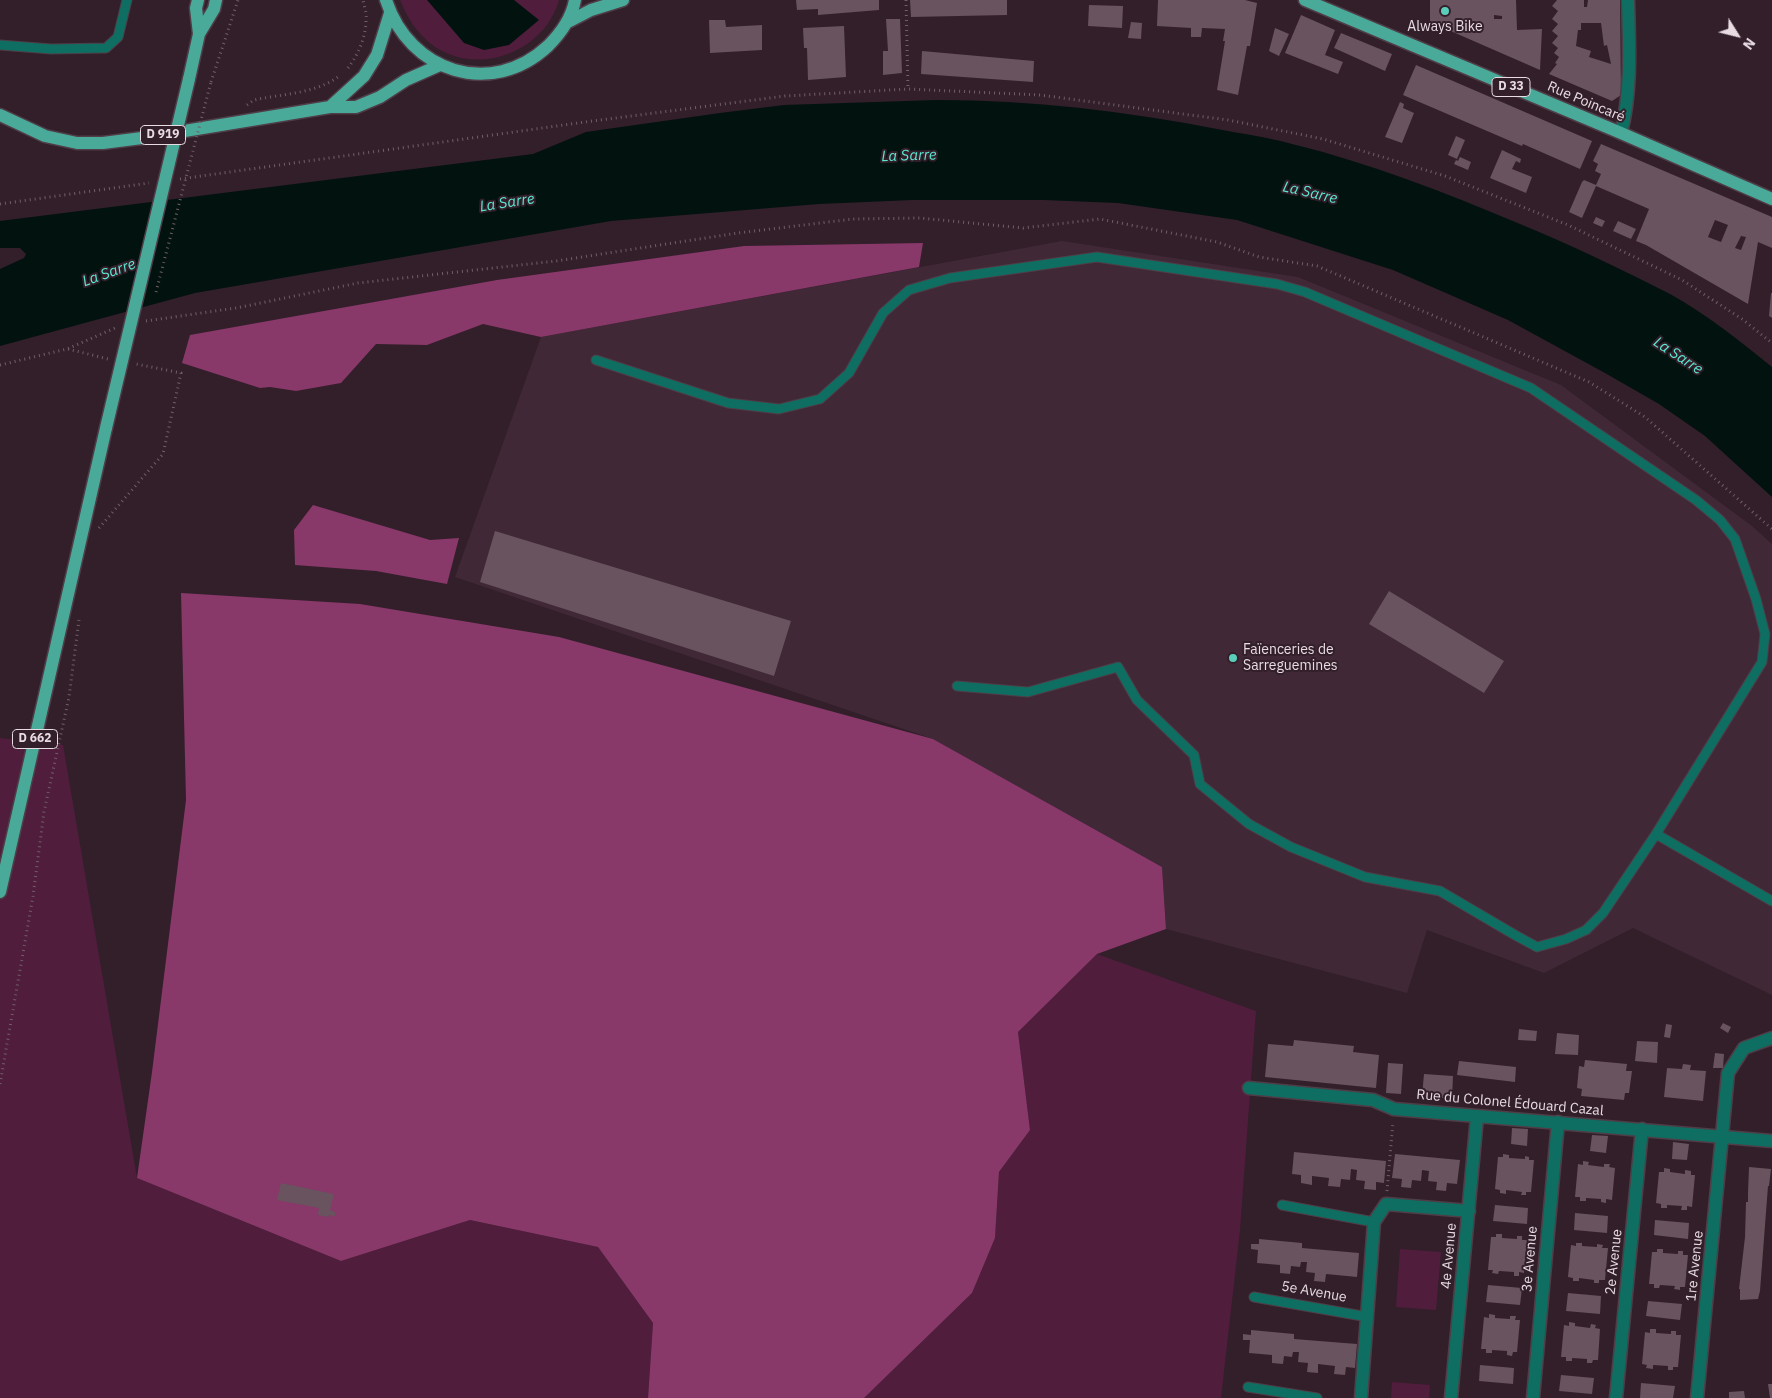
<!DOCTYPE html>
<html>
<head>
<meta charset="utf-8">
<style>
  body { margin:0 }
  #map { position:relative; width:1772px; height:1398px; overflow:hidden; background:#321f2a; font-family:"IBM Plex Sans",sans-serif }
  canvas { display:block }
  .north { position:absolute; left:1712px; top:10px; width:50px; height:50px; -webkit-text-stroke:4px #321f2a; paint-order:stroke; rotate:126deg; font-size:14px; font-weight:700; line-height:20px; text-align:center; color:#e8dbe1 }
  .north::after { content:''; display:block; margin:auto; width:18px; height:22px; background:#e8dbe1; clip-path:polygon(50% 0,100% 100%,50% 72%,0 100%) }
</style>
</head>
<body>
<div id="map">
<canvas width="1772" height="1398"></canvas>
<div class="north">N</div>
</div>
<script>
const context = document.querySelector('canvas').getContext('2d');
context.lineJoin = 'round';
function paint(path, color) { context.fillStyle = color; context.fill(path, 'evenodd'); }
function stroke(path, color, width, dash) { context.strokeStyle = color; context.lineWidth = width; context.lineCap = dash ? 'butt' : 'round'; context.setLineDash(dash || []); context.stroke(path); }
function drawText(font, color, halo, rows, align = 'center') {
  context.font = font + ' "IBM Plex Sans",sans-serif'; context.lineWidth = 4; context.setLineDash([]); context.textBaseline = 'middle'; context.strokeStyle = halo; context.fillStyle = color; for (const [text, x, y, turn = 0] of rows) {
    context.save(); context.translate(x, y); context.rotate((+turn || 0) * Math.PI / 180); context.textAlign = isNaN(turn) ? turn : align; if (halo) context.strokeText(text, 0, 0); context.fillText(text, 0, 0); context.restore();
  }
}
paint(new Path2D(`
  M1062,241L1298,277L1561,385L1752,526L1772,544V995L1633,928L1544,973L1427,930L1407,993L1166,929L1162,867L933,739L455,577L541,337Z`), '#402836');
paint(new Path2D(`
  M400,0H559C544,53 476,78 431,44C416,32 407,17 400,0Z
  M0,738L63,745L137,1178L341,1261L470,1220L598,1247L653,1323L648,1398H0Z
  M1097,954L1256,1011L1240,1230L1221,1398H864L972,1293L995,1238L999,1172L1030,1130L1018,1032Z
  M1400,1249L1441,1252L1436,1310L1396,1307Z
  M1392,1382L1430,1385L1429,1398H1391Z`), '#501d3c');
paint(new Path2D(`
  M923,243L919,267L541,337L483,324L427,345L376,344L341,383L296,391L270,387L260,388L182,363L190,335L497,280L744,246Z
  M313,505L430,540L459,538L447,584L376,571L295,565L294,530Z
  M181,593L360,604L559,637L933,739L1162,867L1166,929L1097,954L1018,1032L1030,1130L999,1172L995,1238L972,1293L864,1398H648L653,1323L598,1247L470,1220L341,1261L137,1178L152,1072L186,800Z`), '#89386a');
paint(new Path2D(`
  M427,0H514L539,20L509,45L484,50L464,43Z
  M937,100C1032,100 1125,111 1217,129C1242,134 1268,137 1292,144C1370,163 1446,193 1520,224C1571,245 1621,269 1670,294C1706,314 1740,341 1772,367V497L1705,436L1659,404L1605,373L1508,320L1393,270L1237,220L1118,203L1044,200H912L819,204L611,221L195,293L0,346V269L24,258L26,254L20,248H0V221L533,154L586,132L720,113L784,105Z`), '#02120f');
paint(new Path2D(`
  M796,0H879V10L818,15V9L797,10Z
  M910,0H1007V15L911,17Z
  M1158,0H1245L1257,3L1250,46H1247L1238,95L1217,90L1225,41H1223L1225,29L1202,28L1201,37H1191V28L1157,26Z
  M1430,0H1516L1517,30L1542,29L1540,70L1430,22ZM1494,15L1502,16V19H1494Z
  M1557,0H1584V7H1587L1588,0H1620L1621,95L1612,101L1549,74L1557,64L1555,63L1559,57L1554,53L1558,48L1552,43L1558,36L1552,31L1558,24L1552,19L1558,11L1552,6ZM1581,23H1601L1604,46L1607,45L1611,64L1589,57L1591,51L1576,46L1578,30H1581Z
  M1089,5L1123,6L1122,28L1088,26Z
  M1301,15L1335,30L1325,55L1343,62L1338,74L1285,53Z
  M886,19H900L902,73L883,75V51H888Z
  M709,20H725L726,27L762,25V50L710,53Z
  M1131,22L1142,23L1141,39L1128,38Z
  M844,26L846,77L808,80L807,48H804L803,28Z
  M1275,28L1289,34L1279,56L1269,51Z
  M1341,33L1392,54L1385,71L1334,48Z
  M922,51L1034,61L1033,82L921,74Z
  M1416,65L1592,141L1580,169L1523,144L1522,146L1403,95Z
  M1400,102L1404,104L1403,108L1414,113L1402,143L1385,137Z
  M1456,136L1465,140L1457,159L1448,155Z
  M1601,144L1772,217V248L1758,242L1748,304L1646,245L1636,241L1649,209L1596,186L1582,218L1569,212L1582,182L1584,180L1596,185L1601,174L1595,171L1598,164L1593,161ZM1715,220L1728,225L1721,242L1708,237ZM1741,236L1746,237L1741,250L1735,248Z
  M1502,150L1521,159L1520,163L1516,161L1512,169L1532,177L1526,193L1490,178Z
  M1460,157L1471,162L1468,170L1454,164L1456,160L1458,161Z
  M1596,217L1605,221L1602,227L1593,223Z
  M1618,221L1636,229L1631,239L1613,231Z
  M1771,293H1772V318L1769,316Z
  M495,531L791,621L774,676L480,582Z
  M1389,591L1504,661L1484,693L1369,624Z
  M1723,1023L1731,1027L1728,1033L1720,1028Z
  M1666,1024L1672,1025L1670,1038L1664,1037Z
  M1519,1029L1537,1031L1536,1041L1518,1040Z
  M1557,1033L1579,1035L1578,1055L1555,1054Z
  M1294,1040L1354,1046L1353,1052L1379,1055L1376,1088L1265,1077L1268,1044L1293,1046Z
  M1637,1041L1658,1042L1657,1063L1635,1061Z
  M1715,1053L1724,1054L1723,1068H1713Z
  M1585,1060L1627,1064L1626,1071H1632L1629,1093H1625L1624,1100L1581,1096L1582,1089L1577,1088L1579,1066L1584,1067Z
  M1459,1061L1516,1067L1515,1082L1457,1075Z
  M1388,1063L1403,1064L1401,1094L1386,1093Z
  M1683,1064L1691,1065L1690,1070L1706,1071L1703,1101L1664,1097L1667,1068L1682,1069Z
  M1424,1074L1453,1076L1452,1099L1422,1096Z
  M1512,1128L1528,1129L1527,1146L1511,1144Z
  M1592,1135L1608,1136L1606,1153L1590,1151Z
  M1673,1142L1689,1144L1687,1160L1672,1159Z
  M1294,1152L1386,1161L1384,1183L1376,1182V1190L1364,1189L1365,1181L1356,1180L1357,1170L1351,1169L1350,1180L1341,1179L1340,1187L1328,1186L1329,1178L1312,1176V1185L1301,1183V1175L1292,1174Z
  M1395,1154L1460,1160L1457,1184L1447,1183L1446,1191L1436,1190L1437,1182L1428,1181L1429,1171L1422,1170L1421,1181L1412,1180L1411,1188L1401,1187L1402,1179L1392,1178Z
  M1503,1154L1509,1155V1158L1525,1159V1156L1529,1157V1160H1534L1531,1192H1526V1195H1521L1522,1192L1506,1190V1194L1500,1193V1190L1495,1189L1498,1157H1503Z
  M1583,1161L1589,1162L1588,1165L1604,1167V1164H1610L1609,1167L1615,1168L1612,1200L1606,1199V1203L1601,1202V1199L1586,1198V1201H1580V1197H1575L1578,1164L1583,1165Z
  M1749,1167L1771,1169L1769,1186H1768L1760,1291L1758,1299L1740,1300V1289H1739L1745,1237L1746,1202H1748V1193Z
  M1664,1168L1670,1169V1172L1685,1174V1170L1691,1171V1175H1695L1692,1207L1687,1206V1210H1681L1682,1206L1667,1205V1208H1661V1204L1656,1203L1659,1172H1664Z
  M281,1183L334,1194L330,1210L335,1212V1216L329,1215V1217L318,1215L319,1208L277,1200Z
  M1495,1205L1528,1208L1527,1224L1493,1221Z
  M1575,1213L1608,1216L1607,1233L1574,1230Z
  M1655,1220L1689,1223L1688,1239L1654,1235Z
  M1496,1234H1502V1238L1517,1239V1236H1522V1240H1527L1524,1273L1519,1272V1276H1514V1272L1499,1271L1498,1274L1492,1273L1493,1270H1488L1491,1237H1496Z
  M1259,1239L1302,1243V1248L1359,1253L1357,1277L1326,1274L1325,1282L1314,1281L1315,1273L1306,1272L1307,1262H1301L1300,1267L1291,1266L1290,1274L1280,1273V1265L1257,1263L1258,1250L1251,1249V1244H1259Z
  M1576,1243H1582V1246L1597,1247V1244L1603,1245L1602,1248H1608L1605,1280H1599V1283H1594V1280L1579,1278V1281H1573V1278L1568,1277L1571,1245L1576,1246Z
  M1657,1249H1663V1253L1678,1254V1251H1683V1255H1688L1685,1287H1680V1290L1674,1289L1675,1286L1660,1285L1659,1288H1654V1284H1649L1652,1252H1657Z
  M1488,1285L1522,1288L1520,1305L1486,1302Z
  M1568,1293L1601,1296L1600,1314L1566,1311Z
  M1648,1301L1682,1304L1680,1320L1646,1316Z
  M1489,1314L1495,1315V1318L1510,1319V1316H1516L1515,1320H1520L1517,1352H1513L1512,1356L1507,1355V1351L1492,1350V1353H1486V1349H1481L1484,1317L1489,1318Z
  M1569,1322L1575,1323V1326L1590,1328L1591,1324L1596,1325L1595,1328L1600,1329L1598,1360H1593L1592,1363H1587V1359L1572,1358V1361H1566V1357H1561L1564,1325L1569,1326Z
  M1650,1329H1656V1333L1671,1334V1331H1676V1335H1681L1678,1367H1673V1370H1668V1366L1653,1365V1369L1646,1368L1647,1365L1642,1364L1645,1332L1650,1333Z
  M1251,1330L1294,1334V1339L1357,1344L1355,1368L1346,1367L1345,1375L1334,1374L1335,1366L1318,1364V1373L1307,1372L1308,1363L1298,1362L1299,1352H1293L1292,1357L1284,1356L1283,1364L1272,1363V1355L1249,1353L1250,1340H1243V1334L1251,1335Z
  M1480,1365L1514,1368L1513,1384L1479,1381Z
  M1561,1375L1594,1378L1592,1394L1559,1391Z
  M1641,1383L1675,1386L1673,1398H1640Z
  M1768,1384H1772V1398H1770Z
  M1744,1391L1745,1398H1729V1392Z`), '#68535e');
const service = new Path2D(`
  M0,45L51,49L106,48L118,37L127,0
  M596,360L728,403L779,409L820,399L849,373L883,313L909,290L950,278L1097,257L1277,284L1305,292L1531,388L1696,500L1720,520L1735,539L1756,599L1765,634L1762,662L1656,834L1603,913L1586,930L1566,939L1537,947L1515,935L1440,891L1365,877L1291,847L1249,824L1200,784L1194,755L1137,700L1118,667L1028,692L957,686
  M1656,834L1772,901
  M1282,1205L1374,1222
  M1254,1297L1368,1317
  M1248,1387L1317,1398`);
const minor = new Path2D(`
  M1621,133C1632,89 1629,45 1628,0
  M1249,1088L1373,1100L1394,1109L1772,1141
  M1361,1398L1374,1222L1386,1204L1469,1211
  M1451,1398L1477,1117
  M1533,1398L1558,1122
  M1616,1398L1642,1129
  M1697,1398L1728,1073L1744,1048L1772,1038`);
const primary = new Path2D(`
  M198,0L196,8L199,34
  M386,0C409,72 491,99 548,46C560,34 572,17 575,0
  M1305,0L1621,133L1772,199
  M566,23L591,10L623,0
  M189,79L199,34L214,9L216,0
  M330,107L364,76L377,55L390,13
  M0,115L45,136L77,143H103L142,138L330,107H356L380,97L406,80L440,65
  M0,892L106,428`);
stroke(service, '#4f3d47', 11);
stroke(minor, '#4f3d47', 15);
stroke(primary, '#4f3d47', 15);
stroke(new Path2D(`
  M906,0L908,89
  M348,68C358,55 366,37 366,20C367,13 364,6 363,0
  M211,82L238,0
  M247,105L254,100C281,94 314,94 338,77
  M180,179L585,122L785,96L908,89L1040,95L1228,120L1323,139L1445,176L1568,225L1682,280L1742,319L1772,343
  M0,204L149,183
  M146,321L236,308L358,283L556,261L738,233L853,219L920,218L1023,228L1100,219L1217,242L1259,257L1317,266L1589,382L1645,417L1772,529
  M68,349L108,359
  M0,365L67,349L115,328
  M99,528L163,454L181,373L136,364
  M0,1084L33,896L44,812L69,697L79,620
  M1387,1191L1393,1122`), '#705f69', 3, [1, 4]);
stroke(service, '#0e6e61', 9);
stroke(minor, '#0e6e61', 12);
stroke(primary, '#49aa9a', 12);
const primaryBridge = new Path2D(`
  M106,428L189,79`);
stroke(primaryBridge, '#4f3d47', 15, []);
stroke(new Path2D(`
  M156,292L211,82`), '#705f69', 3, [1, 4]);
stroke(primaryBridge, '#49aa9a', 12);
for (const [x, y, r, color] of [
  [1445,11,5,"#5bcebb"],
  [1233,658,5,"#5bcebb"]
]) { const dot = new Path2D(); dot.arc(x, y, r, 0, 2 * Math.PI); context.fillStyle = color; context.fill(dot); stroke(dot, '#321f2a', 2); }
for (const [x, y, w] of [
  [1511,87,38],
  [163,135,45],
  [35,739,45]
]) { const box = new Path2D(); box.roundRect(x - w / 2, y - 9.5, w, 19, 4); context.fillStyle = '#321f2a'; context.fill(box); stroke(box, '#e8dbe1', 1); }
drawText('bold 12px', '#e8dbe1', null, [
  ["D 33",1511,87],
  ["D 919",163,135],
  ["D 662",35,739]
]);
drawText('14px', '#e8dbe1', '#321f2a', [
  ["Always Bike",1445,27],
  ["Faïenceries de",1243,650,"left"],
  ["Sarreguemines",1243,666,"left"]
]);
drawText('14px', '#e8dbe1', '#321f2a', [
  ["Rue Poincaré",1586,102,23],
  ["Rue du Colonel Édouard Cazal",1510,1103,5],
  ["4e Avenue",1449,1256,-85],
  ["3e Avenue",1530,1259,-85],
  ["2e Avenue",1614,1262,-84],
  ["1re Avenue",1695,1266,-84],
  ["5e Avenue",1314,1292,10]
]);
drawText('italic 15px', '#5ce8d2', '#321f2a', [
  ["La Sarre",909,156,-2],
  ["La Sarre",1310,193,13],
  ["La Sarre",507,203,-9],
  ["La Sarre",109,273,-20],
  ["La Sarre",1678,356,33]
]);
</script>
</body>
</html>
